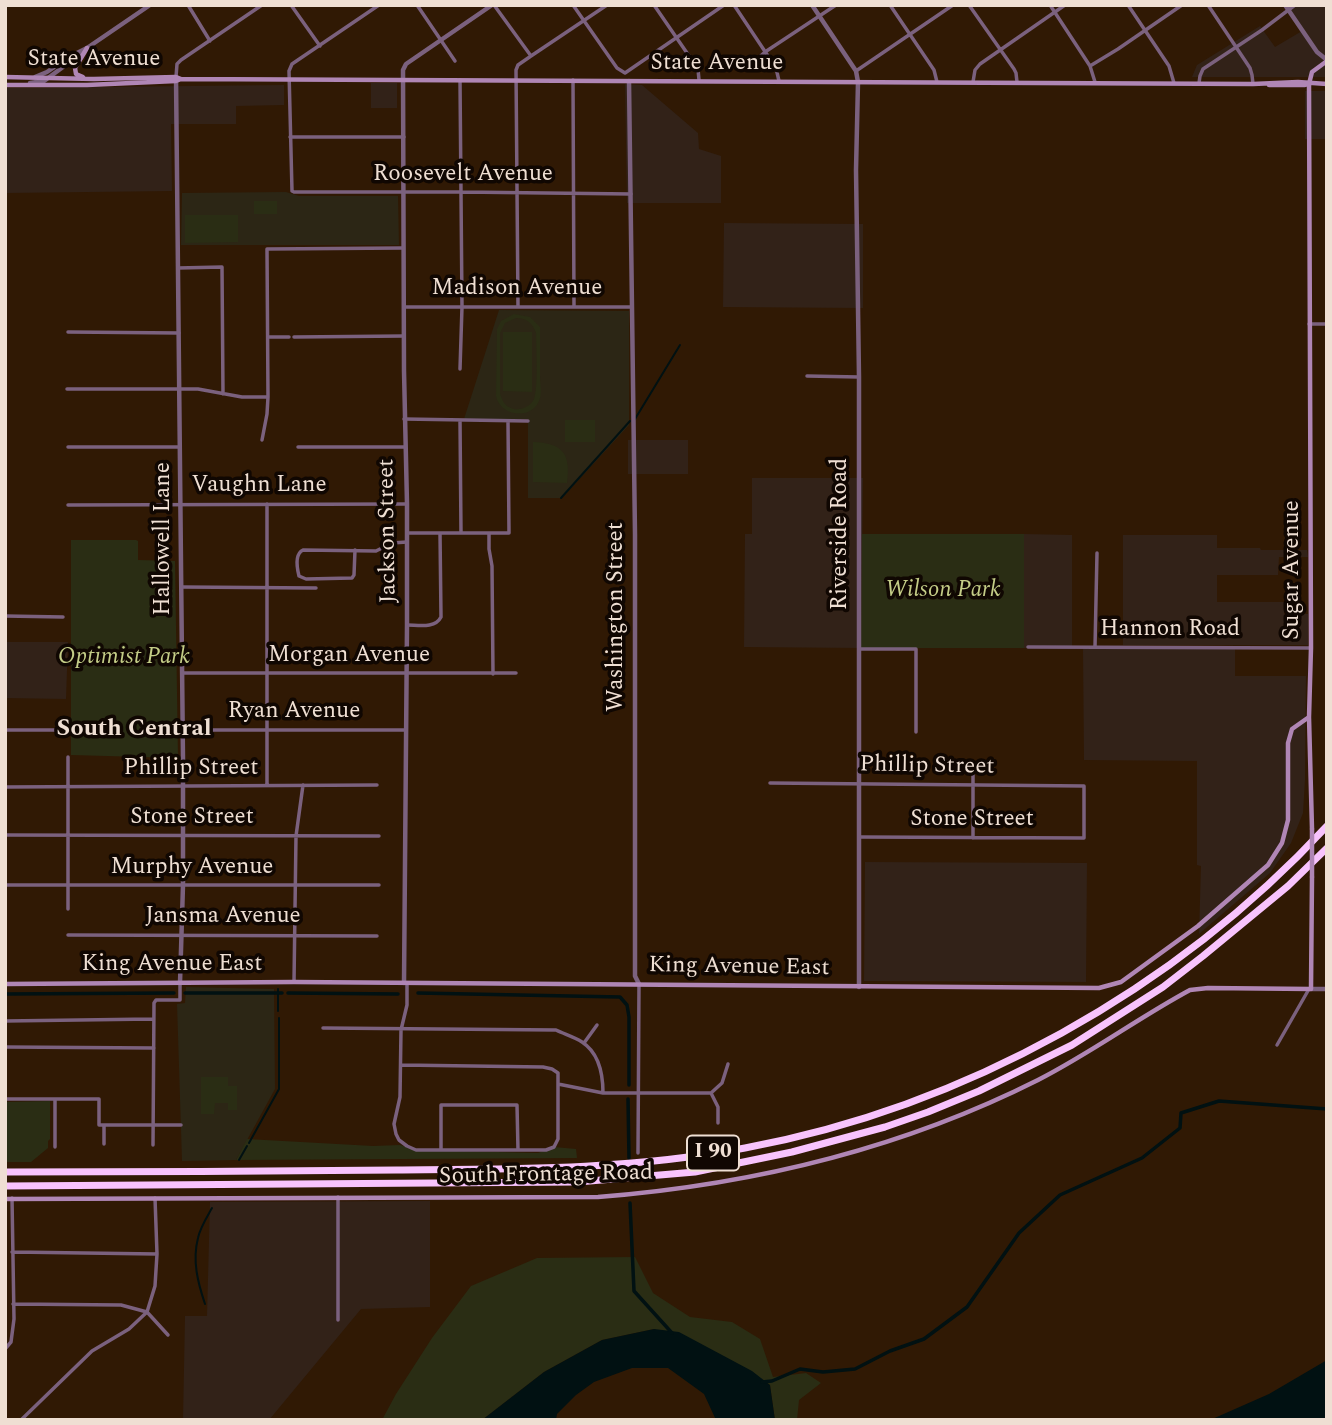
<!DOCTYPE html>
<html>
<head>
<meta charset="utf-8">
<style>
  body { margin:0 }
  #map { position:relative; width:1332px; height:1425px; overflow:hidden; background:#301904; font-family:Spectral,serif }
  canvas { display:block }
  .frame { position:absolute; inset:0; border:7px solid #efdfd3; pointer-events:none }
</style>
</head>
<body>
<div id="map">
<canvas width="1332" height="1425"></canvas>
<div class="frame"></div>
</div>
<script>
const context = document.querySelector('canvas').getContext('2d');
context.lineJoin = 'round';
function paint(path, color) { context.fillStyle = color; context.fill(path, 'evenodd'); }
function stroke(path, color, width, dash) { context.strokeStyle = color; context.lineWidth = width; context.lineCap = dash ? 'butt' : 'round'; context.setLineDash(dash || []); context.stroke(path); }
function drawText(font, color, halo, rows, align = 'center') {
  context.font = font + ' Spectral,serif'; context.lineWidth = 7; context.setLineDash([]); context.textBaseline = 'middle'; context.strokeStyle = halo; context.fillStyle = color; for (const [text, x, y, turn = 0] of rows) {
    context.save(); context.translate(x, y); context.rotate((+turn || 0) * Math.PI / 180); context.textAlign = isNaN(turn) ? turn : align; if (halo) context.strokeText(text, 0, 0); context.fillText(text, 0, 0); context.restore();
  }
}
paint(new Path2D(`
  M1295,5H1327V77H1192L1197,65L1260,26L1275,47L1302,31L1288,10Z
  M371,83H397V108H371Z
  M625,84L642,85L698,133L699,149L721,156V203H627Z
  M284,85V105L236,106V124H171L172,191L5,193V88Z
  M1305,91H1327V139H1305Z
  M724,223L863,224V308L723,307Z
  M628,440H688V474H628Z
  M752,478H863L861,648L744,647L745,534H752Z
  M1024,534L1072,535V649L1024,648Z
  M1123,535H1217V548H1260L1261,550H1307L1308,557H1279L1278,575H1217V602H1284V614H1308V645H1123Z
  M5,642H68L66,699L5,698Z
  M1083,649H1235V676H1306L1305,780L1303,813L1291,843L1270,873L1199,934L1201,866L1197,865V761L1084,760Z
  M865,862L1087,863L1086,982L864,981Z
  M430,1201V1307L361,1309L269,1420H183L185,1316H207L210,1202Z`), '#322218');
paint(new Path2D(`
  M286,192L299,196H398L399,245H181L182,193Z
  M499,310L629,311V425L562,498H528V419H464Z
  M186,987L274,989L275,1089L236,1160L182,1161L177,1004L185,1003Z`), '#2c2615');
paint(new Path2D(`
  M254,201H277V214H254Z
  M185,215H238V242L185,243Z
  M514,314L530,317L540,327C540,343 540,360 540,376C540,383 542,392 540,398C534,421 500,417 496,396L497,329L501,321ZM516,318C526,318 533,323 536,333C536,346 539,392 533,401C529,407 521,410 514,409C505,407 502,401 500,393V333L505,323Z
  M503,332H532V392L503,391Z
  M565,420H595V442H565Z
  M533,442C563,443 571,454 567,483L533,482Z
  M862,534H1024V648H861Z
  M71,540H136L138,541V560L175,561L178,758L71,755Z
  M201,1077H228V1086H237V1110H228V1103H215L214,1114H201Z
  M50,1101V1139L48,1141V1148L31,1162H5V1102Z
  M247,1139L373,1146L400,1145L416,1150L538,1153L554,1147L576,1149L577,1158L236,1160Z
  M635,1257L653,1293L690,1317L732,1322L760,1339L773,1377L806,1373L821,1383L799,1400L797,1420H775L770,1385L654,1329L602,1340L544,1372L482,1420H382L396,1394L432,1338L471,1286L537,1258Z`), '#2a2d14');
paint(new Path2D(`
  M654,1329L679,1332L752,1371L770,1385L775,1420H716L704,1394L668,1368H632L594,1382L576,1395L557,1414L556,1420H482L544,1372L602,1340Z
  M1327,1360V1420H1210L1269,1394Z`), '#011112');
stroke(new Path2D(`
  M635,419L680,345
  M561,498L630,421
  M278,989V1011
  M249,1143L279,1089V1018
  M239,1160L247,1146
  M205,1304C198,1283 192,1261 198,1238C200,1228 207,1217 212,1208`), '#011112', 2);
stroke(new Path2D(`
  M185,993H282
  M288,993L398,994
  M418,993L620,997L627,1005L629,1017V1085
  M5,994L174,993
  M628,1099L629,1158
  M630,1203L634,1291L672,1333
  M762,1382L772,1381L800,1369L823,1372L855,1369L890,1351L924,1339L967,1307L1019,1233L1060,1195L1142,1158L1180,1128L1181,1113L1219,1101L1327,1109`), '#011112', 3.5);
stroke(new Path2D(`
  M188,5L210,41
  M291,5L320,46
  M379,5L292,64L289,71L292,191L294,192H461L631,194
  M417,5L455,61
  M494,5L531,56
  M573,5L617,68L625,73L724,5
  M654,5L698,69L699,80
  M734,5L776,68L779,81
  M890,5L934,70L937,82
  M969,5L1014,69L1016,73L1017,82
  M1050,5L1090,66L1095,82
  M1128,5L1169,66L1174,83
  M1208,5L1250,68L1252,75L1253,84
  M1090,66L1118,49L1182,5
  M750,69L753,63L765,52L836,5
  M856,71L953,5
  M176,77L177,64L181,60L262,5
  M460,80L462,307L460,369
  M573,80L574,307
  M973,82L975,70L980,64L1065,5
  M1199,83L1200,76L1203,69L1262,30L1295,5
  M290,137H404
  M178,268L222,267L223,394
  M404,307H631
  M518,307L516,70L518,65L531,56L607,5
  M1309,324H1327
  M68,332L179,333
  M268,337H289
  M294,337L404,336
  M807,376L859,377
  M67,389H198L242,397H268
  M404,419L528,421
  M460,420L461,533
  M262,440L267,414L268,397L267,249L403,248
  M68,447H180
  M298,447H405
  M68,505L407,504
  M407,533H509L508,421
  M489,533V549L492,566L493,674
  M355,550L354,575L352,578L306,579L299,576C297,568 295,554 303,550L376,551L392,543L407,542
  M182,587L316,588
  M5,616L63,617
  M407,625C418,625 435,629 441,617L440,533
  M1028,647L1311,648
  M1095,647L1097,553
  M859,649H916V732
  M182,673H516
  M5,730H65
  M183,730H405
  M68,757V909
  M973,763V838
  M770,783L1084,786V838L860,837
  M267,785V504
  M5,787L377,785
  M5,835L379,836
  M5,885H379
  M68,935L377,936
  M294,982L296,836L303,785
  M407,983V1005L401,1030L400,1097L394,1124L396,1134L399,1140L407,1146L416,1150H546L554,1147L558,1139V1084
  M5,1021L153,1019
  M323,1028L556,1030C564,1034 574,1037 582,1042C599,1053 603,1074 603,1093
  M584,1043L597,1025
  M1277,1045L1309,989
  M5,1047L154,1048
  M401,1065L543,1067L552,1069L558,1073V1084L603,1093H711L718,1107V1123
  M711,1093L722,1083L728,1064
  M5,1099H99V1125H104V1144
  M104,1125H181
  M153,1145L154,1003L156,1000H180V983
  M55,1147V1099
  M441,1150V1105H517L518,1150
  M638,1153L639,984
  M12,1252L157,1254
  M13,1304L121,1305L147,1312L168,1335
  M338,1320V1197
  M5,1349L11,1342L14,1319L12,1198
  M21,1420L92,1351L129,1329L147,1312L155,1286L157,1254L155,1198`), '#7b617e', 3.5);
stroke(new Path2D(`
  M812,5L856,71L858,82L856,170L859,377V987
  M1285,5L1317,52L1327,60
  M35,77L47,72L69,57L87,48L150,5
  M176,77L183,759V885L180,983
  M629,81L635,535V976L639,984
  M30,83L44,81L82,53
  M404,983L407,625V504L404,371L403,70L406,64L492,5
  M1311,989H1327`), '#7b617e', 4.5);
stroke(new Path2D(`
  M5,77L94,79L176,77L181,79
  M83,77L76,74L75,68L87,48
  M5,85H87L176,81L181,79C539,79 896,82 1253,84L1298,82L1327,84
  M1269,85H1305
  M1312,829L1309,717L1311,648L1309,84L1312,72L1327,61
  M5,984L294,982L1099,988L1121,982L1198,926L1268,865L1282,843L1288,820V743L1292,729L1309,717
  M5,1199L598,1197C751,1185 901,1149 1038,1080C1091,1053 1138,1018 1190,990L1208,988L1311,989L1312,877`), '#b086b5', 4.5);
stroke(new Path2D(`
  M5,1172C136,1172 266,1171 397,1170C513,1169 630,1170 745,1148C965,1107 1175,990 1327,826
  M5,1186L578,1182L695,1172L792,1152L885,1127L928,1112L979,1091L1072,1045L1163,987L1203,956L1288,886L1327,848`), '#f8c3fd', 7);
stroke(new Path2D(`
  M1312,829V877`), '#b086b5', 4.5);
for (const [x, y, w] of [
  [713,1153,52]
]) { const box = new Path2D(); box.roundRect(x - w / 2, y - 17.5, w, 35, 5); context.fillStyle = '#100702'; context.fill(box); stroke(box, '#efdfd3', 2); }
drawText('bold 21px', '#efdfd3', null, [
  ["I 90",713,1153]
]);
drawText('23px', '#efdfd3', '#100702', [
  ["State Avenue",94,60],
  ["State Avenue",717,64],
  ["Roosevelt Avenue",463,175],
  ["Madison Avenue",517,289],
  ["Vaughn Lane",259,486],
  ["Jackson Street",389,531,-91],
  ["Riverside Road",841,534,-90],
  ["Hallowell Lane",164,539,-90],
  ["Sugar Avenue",1293,570,-90],
  ["Washington Street",617,617,-90],
  ["Hannon Road",1170,630],
  ["Morgan Avenue",349,656],
  ["Ryan Avenue",294,712],
  ["Phillip Street",927,767,1],
  ["Phillip Street",191,769],
  ["Stone Street",192,818],
  ["Stone Street",972,820],
  ["Murphy Avenue",192,868],
  ["Jansma Avenue",223,917],
  ["King Avenue East",172,965],
  ["King Avenue East",739,968,1],
  ["South Frontage Road",546,1176,-1]
]);
drawText('italic 23px', '#c4cd87', '#100702', [
  ["Wilson Park",943,591],
  ["Optimist Park",124,658]
]);
drawText('bold 24px', '#efdfd3', '#100702', [
  ["South Central",134,730]
]);
</script>
</body>
</html>
